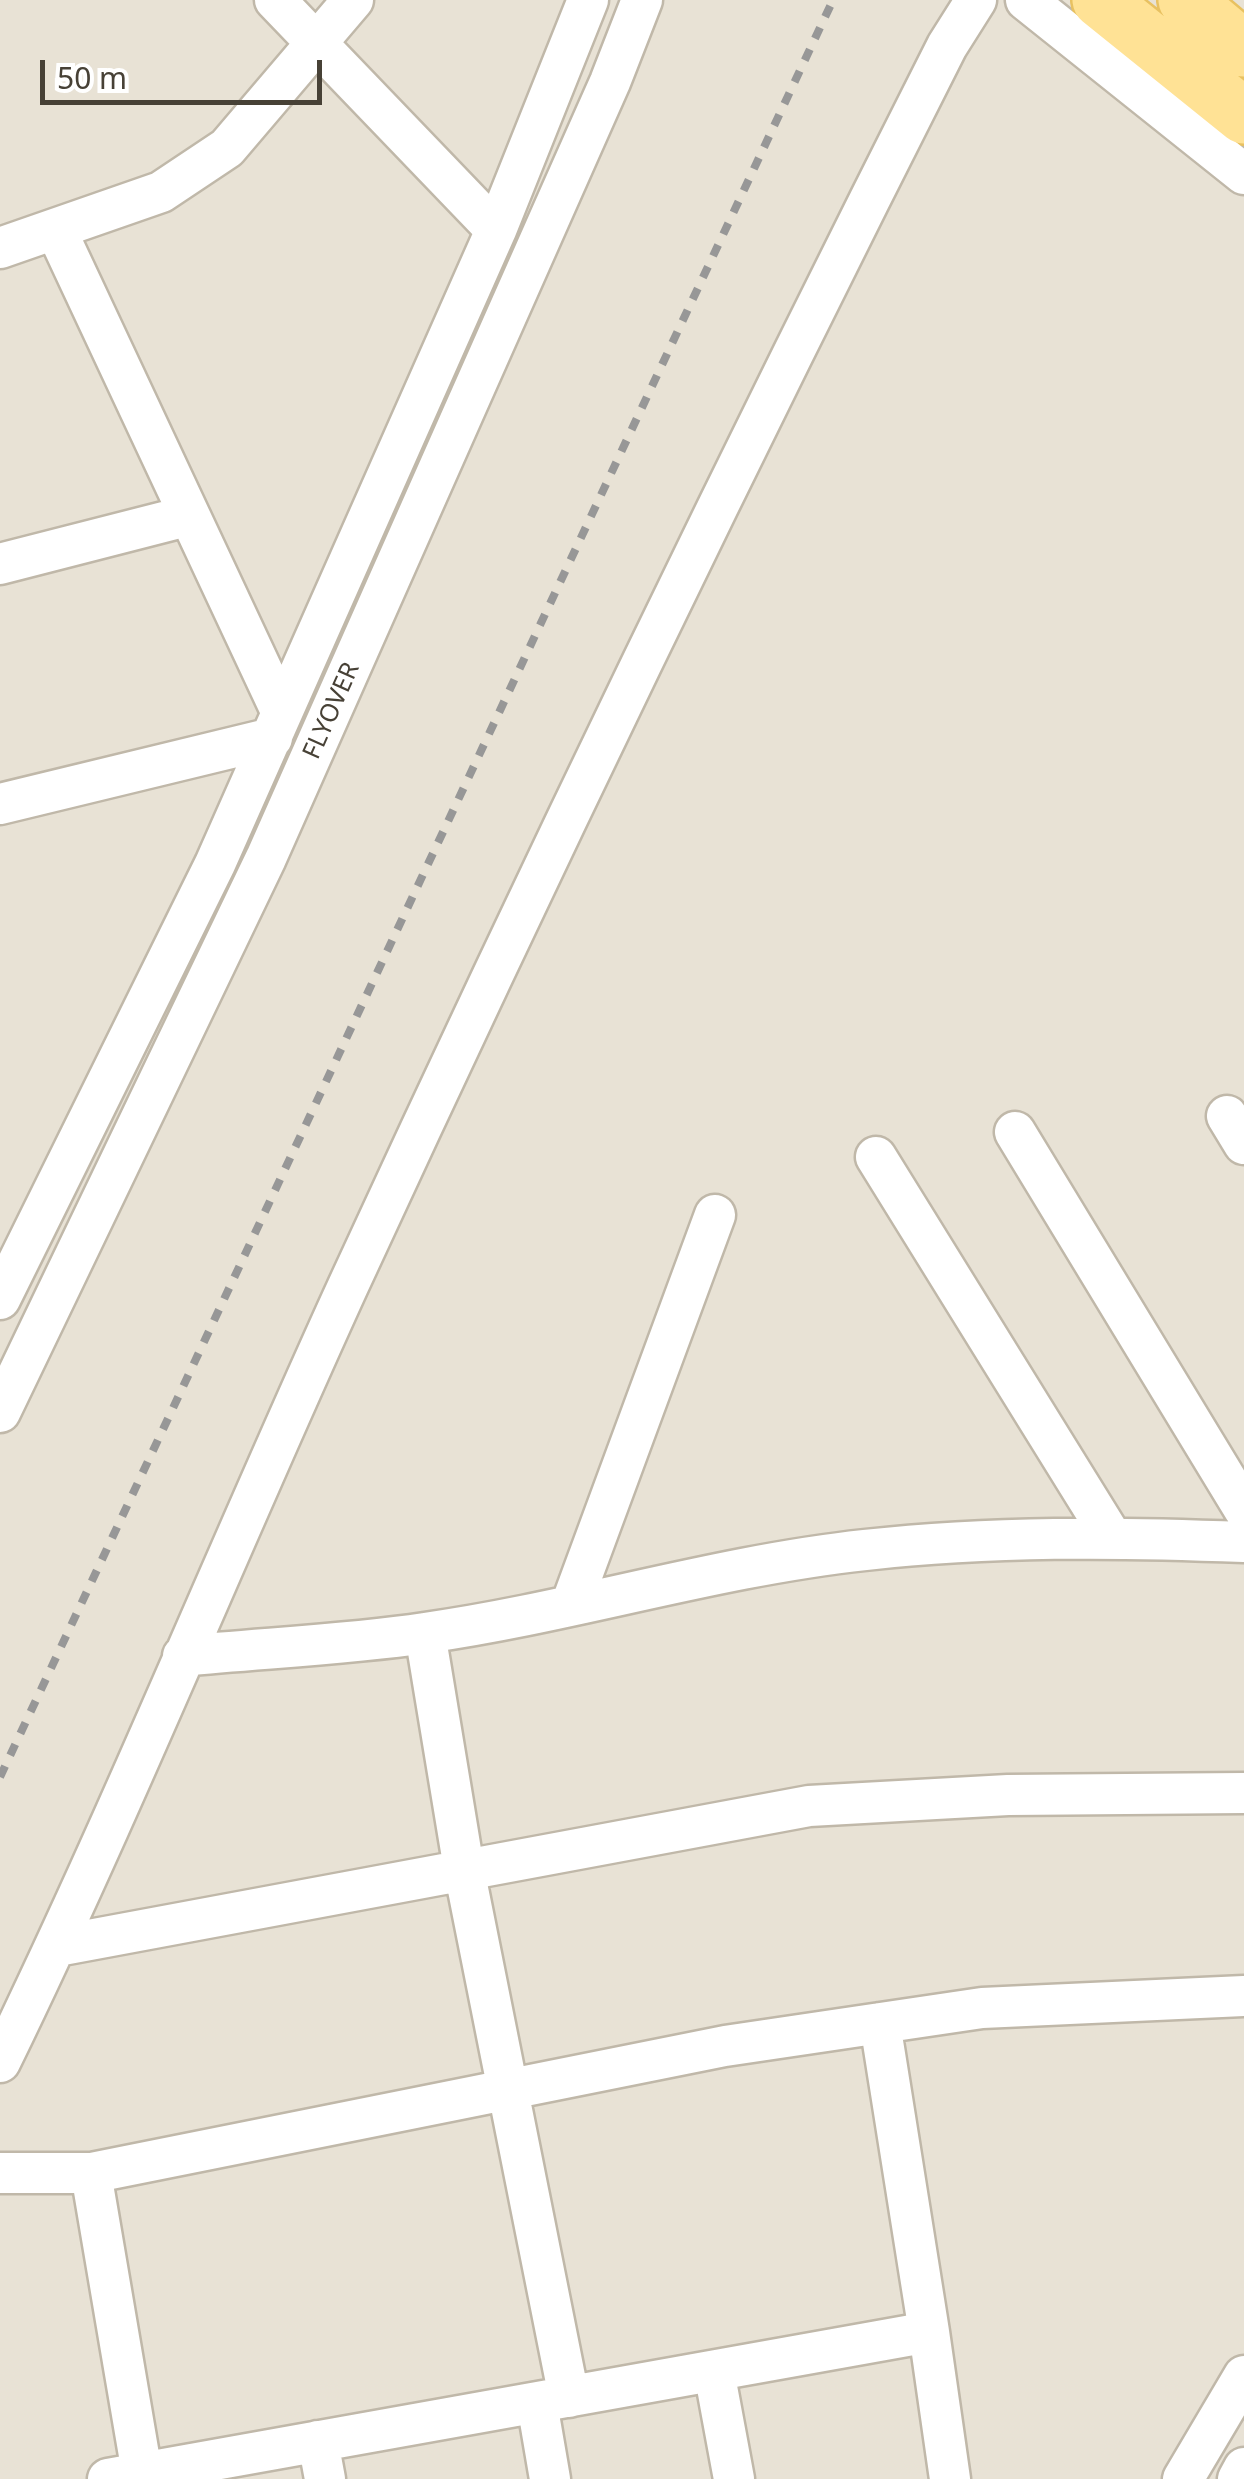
<!DOCTYPE html>
<html>
<head>
<meta charset="utf-8">
<style>
  body { margin:0 }
  #map { position:relative; width:1244px; height:2479px; overflow:hidden; background:#f4f0e7; font-family:"Noto Sans",sans-serif }
  canvas { display:block }
  .scale { position:absolute; left:40px; top:60px; width:282px; height:45px; box-sizing:border-box; border:5px solid #474136; border-top:0; padding-left:12px; font-size:30px; line-height:35px; white-space:nowrap; color:#474136; -webkit-text-stroke:8px #fff; paint-order:stroke }
</style>
</head>
<body>
<div id="map">
<canvas width="1244" height="2479"></canvas>
<div class="scale">50 m</div>
</div>
<script>
const context = document.querySelector('canvas').getContext('2d');
context.lineJoin = 'round';
function paint(path, color) { context.fillStyle = color; context.fill(path, 'evenodd'); }
function stroke(path, color, width, dash) { context.strokeStyle = color; context.lineWidth = width; context.lineCap = dash ? 'butt' : 'round'; context.setLineDash(dash || []); context.stroke(path); }
function drawText(font, color, halo, rows, align = 'center') {
  context.font = font + ' "Noto Sans",sans-serif'; context.lineWidth = 8; context.setLineDash([]); context.textBaseline = 'middle'; context.strokeStyle = halo; context.fillStyle = color; for (const [text, x, y, turn = 0] of rows) {
    context.save(); context.translate(x, y); context.rotate((+turn || 0) * Math.PI / 180); context.textAlign = isNaN(turn) ? turn : align; if (halo) context.strokeText(text, 0, 0); context.fillText(text, 0, 0); context.restore();
  }
}
paint(new Path2D(`
  M0,0H1244V2479H0Z`), '#e8e2d5');
const minor = new Path2D(`
  M275,0L496,230
  M1026,0L1244,174
  M56,230L282,713
  M0,248L161,192L227,148L353,0
  M0,564L187,516
  M0,804L272,738
  M1227,1116L1244,1144
  M1015,1132L1244,1509
  M876,1157L1112,1538
  M0,1299L215,864L496,230L588,0
  M0,1412L266,858L610,82L642,0
  M571,1605L715,1215
  M425,1633L464,1869L569,2397
  M183,1656C263,1648 345,1645 425,1633C573,1612 716,1566 865,1550C992,1536 1117,1537 1244,1542
  M57,1946L809,1806L1008,1795L1244,1793
  M880,2023L929,2332
  M0,2062C124,1807 230,1544 348,1286C540,869 740,455 947,46L976,0
  M0,2173H91L725,2046L982,2008L1244,1996
  M91,2173L142,2473
  M714,2371L734,2479
  M537,2403L550,2479
  M318,2441L325,2479
  M108,2479L929,2332L950,2479
  M1183,2479L1244,2376
  M1238,2479L1244,2468`);
const primary = new Path2D(`
  M1100,0L1244,116
  M1186,0L1244,49`);
stroke(minor, '#c0b8a9', 45);
stroke(primary, '#e8c161', 60);
stroke(minor, '#fff', 40);
stroke(primary, '#ffe295', 55);
stroke(new Path2D(`
  M0,1777L833,0`), '#979797', 8, [12, 12]);
drawText('25px', '#474136', '#fff', [
  ["FLYOVER",332,711,-66]
]);
</script>
</body>
</html>
